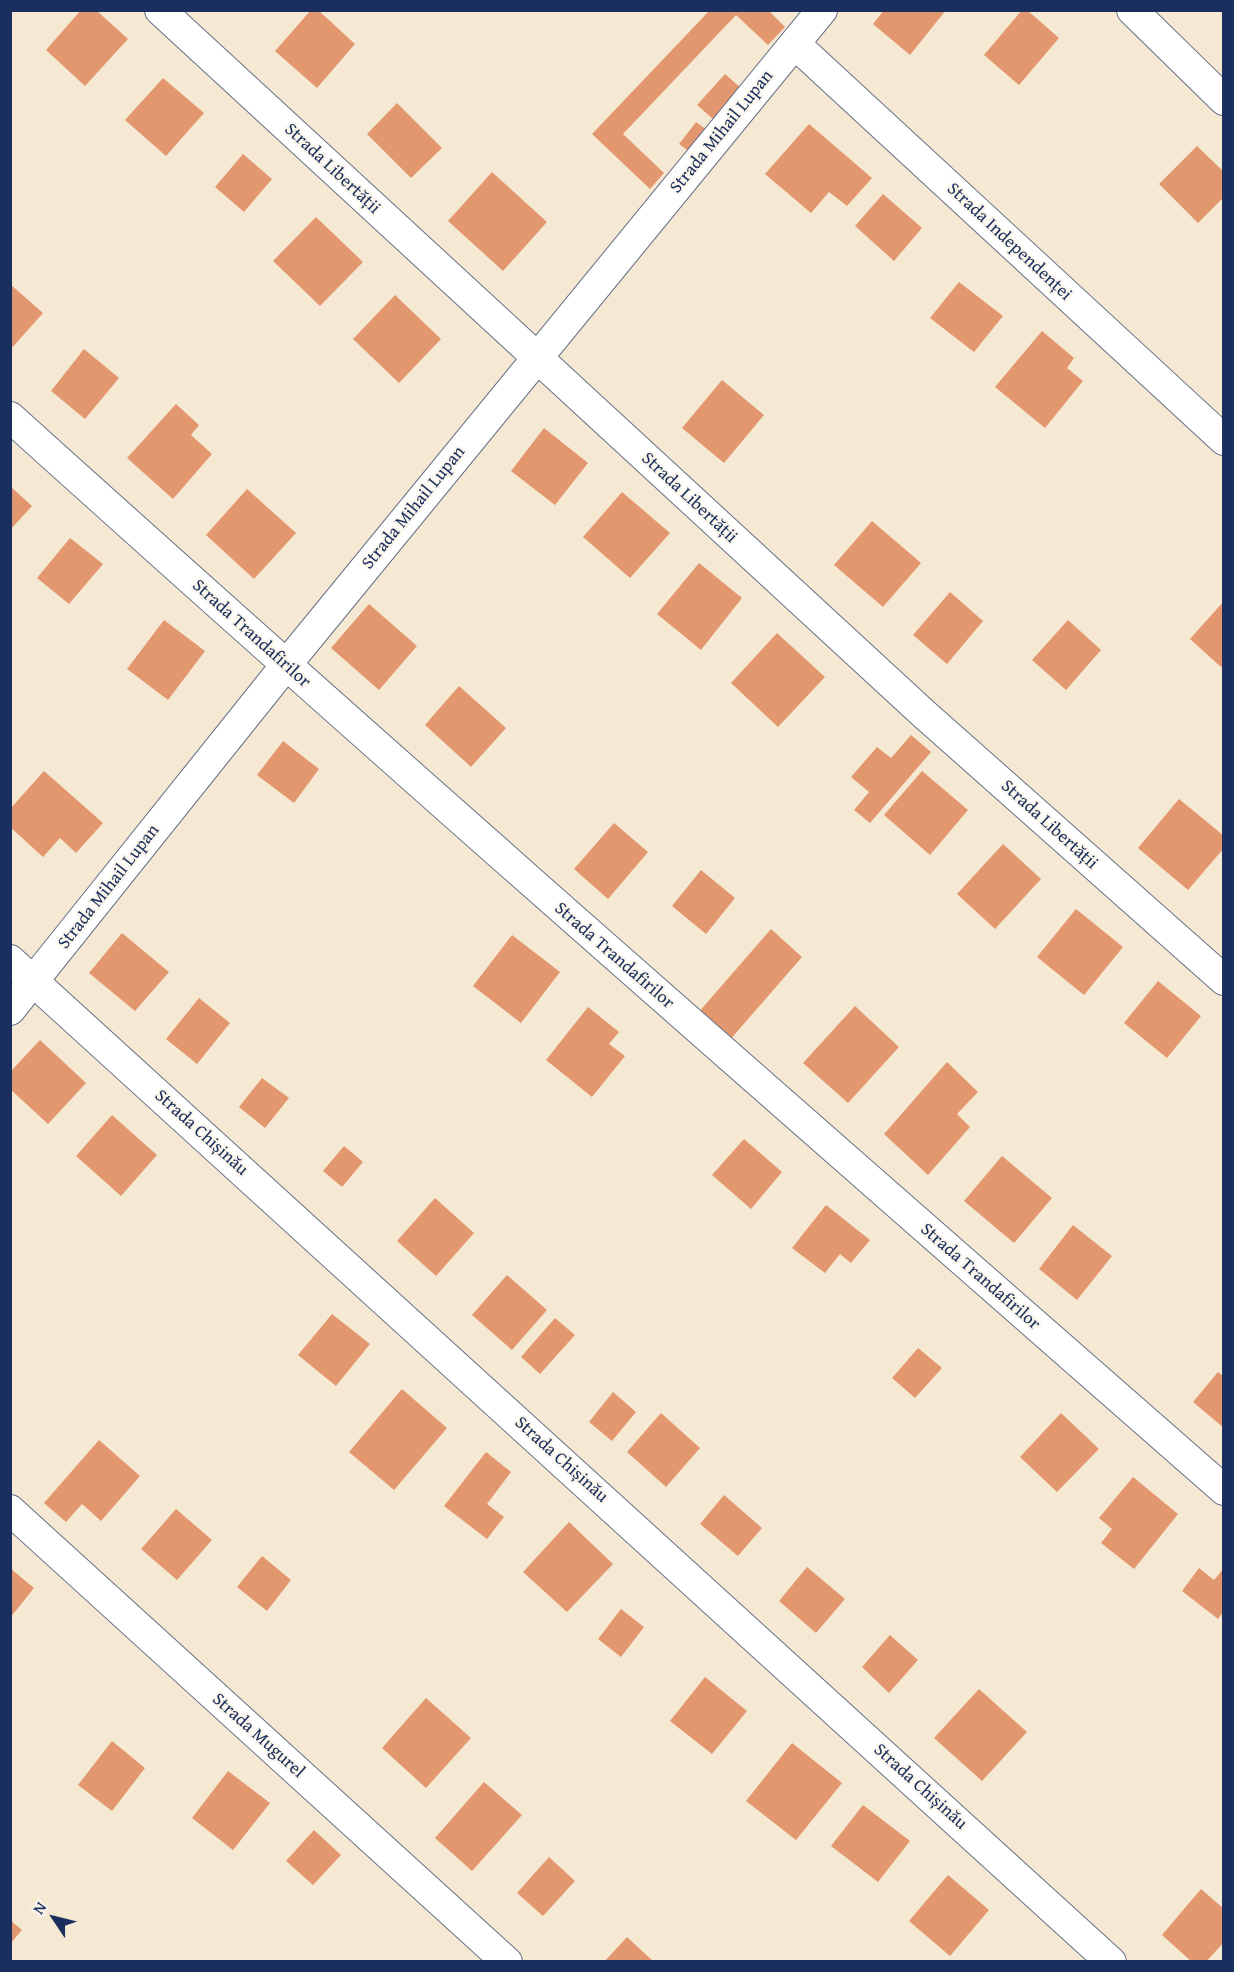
<!DOCTYPE html>
<html>
<head>
<meta charset="utf-8">
<style>
  body { margin:0 }
  #map { position:relative; width:1234px; height:1972px; overflow:hidden; background:#f6e9d3; font-family:"Gentium Book Plus",serif }
  canvas { display:block }
  .frame { position:absolute; inset:0; border:12px solid #1b2f5e; pointer-events:none }
  .north { position:absolute; left:24px; top:1888px; width:60px; height:60px; -webkit-text-stroke:4px #fbf7ec; paint-order:stroke; rotate:305deg; font-size:16px; font-weight:700; line-height:24px; text-align:center; color:#1b2f5e }
  .north::after { content:''; display:block; margin:auto; width:21px; height:27px; background:#1b2f5e; clip-path:polygon(50% 0,100% 100%,50% 72%,0 100%) }
</style>
</head>
<body>
<div id="map">
<canvas width="1234" height="1972"></canvas>
<div class="frame"></div>
<div class="north">N</div>
</div>
<script>
const context = document.querySelector('canvas').getContext('2d');
context.lineJoin = 'round';
function paint(path, color) { context.fillStyle = color; context.fill(path, 'evenodd'); }
function stroke(path, color, width, dash) { context.strokeStyle = color; context.lineWidth = width; context.lineCap = dash ? 'butt' : 'round'; context.setLineDash(dash || []); context.stroke(path); }
function drawText(font, color, halo, rows, align = 'center') {
  context.font = font + ' "Gentium Book Plus",serif'; context.lineWidth = 4.5; context.setLineDash([]); context.textBaseline = 'middle'; context.strokeStyle = halo; context.fillStyle = color; for (const [text, x, y, turn = 0] of rows) {
    context.save(); context.translate(x, y); context.rotate((+turn || 0) * Math.PI / 180); context.textAlign = isNaN(turn) ? turn : align; if (halo) context.strokeText(text, 0, 0); context.fillText(text, 0, 0); context.restore();
  }
}
paint(new Path2D(`
  M81,10H96L128,39L85,86L46,50Z
  M311,10H318L355,44L317,88L275,51Z
  M710,10H768L785,27L768,45L736,15L623,134L664,173L650,189L592,134Z
  M884,10H946L910,55L873,24Z
  M1022,10H1027L1059,38L1019,85L984,55Z
  M725,74L741,88L713,119L697,105Z
  M163,78L204,113L166,156L125,120Z
  M397,103L442,148L411,178L367,134Z
  M696,122L707,130L690,152L679,144Z
  M809,124L872,178L847,206L829,192L811,213L765,174Z
  M1197,146L1224,172V197L1198,223L1159,184Z
  M243,154L272,179L244,212L215,187Z
  M492,172L547,222L503,271L448,221Z
  M883,194L922,228L894,261L855,226Z
  M316,217L363,262L320,306L273,261Z
  M959,282L1003,316L974,352L930,318Z
  M10,284L43,313L10,350Z
  M395,295L441,339L399,383L353,339Z
  M1042,331L1074,358L1067,368L1083,381L1045,428L995,387Z
  M84,349L119,378L85,419L51,391Z
  M722,380L764,415L724,463L682,428Z
  M176,404L199,425L191,435L212,454L173,499L127,458Z
  M544,428L588,463L555,505L511,471Z
  M10,486L32,506L10,530Z
  M247,489L296,533L254,579L206,535Z
  M622,492L670,533L630,578L583,537Z
  M872,521L921,563L883,607L834,565Z
  M70,538L103,564L69,604L37,578Z
  M699,563L742,598L701,650L657,614Z
  M950,592L983,621L947,664L913,635Z
  M1224,601V665L1221,667L1190,639Z
  M369,604L417,646L379,690L331,648Z
  M164,620L205,651L168,700L127,669Z
  M1068,620L1101,650L1066,690L1032,660Z
  M777,633L825,677L778,727L731,683Z
  M459,686L506,728L471,767L425,725Z
  M911,735L931,752L870,823L854,810L869,792L851,777L877,747L891,758Z
  M283,741L319,769L294,803L257,775Z
  M44,771L103,823L76,853L60,838L43,857L10,827V809Z
  M922,771L968,810L930,855L884,815Z
  M1179,799L1224,836V848L1188,890L1138,848Z
  M614,823L648,852L608,899L574,869Z
  M1003,844L1041,879L995,929L957,894Z
  M701,870L735,898L706,934L672,906Z
  M1076,909L1123,947L1084,995L1037,957Z
  M771,929L802,957L729,1041L698,1013Z
  M122,933L169,972L135,1011L89,973Z
  M512,935L560,972L521,1023L473,986Z
  M1158,981L1201,1016L1167,1058L1124,1023Z
  M199,998L230,1023L197,1064L166,1039Z
  M855,1006L899,1047L848,1103L803,1063Z
  M588,1007L619,1032L609,1044L625,1056L592,1097L546,1060Z
  M40,1040L86,1083L48,1124L10,1089V1072Z
  M947,1062L978,1092L957,1114L970,1127L928,1175L884,1134Z
  M262,1078L289,1098L265,1128L239,1107Z
  M112,1115L157,1155L121,1196L76,1156Z
  M744,1139L782,1172L751,1209L712,1175Z
  M344,1146L363,1162L342,1187L323,1171Z
  M1002,1156L1052,1198L1014,1243L964,1201Z
  M435,1198L474,1233L436,1276L397,1241Z
  M826,1205L870,1240L851,1263L840,1254L825,1273L792,1248Z
  M1073,1225L1112,1256L1077,1300L1039,1269Z
  M507,1275L547,1310L512,1350L472,1315Z
  M332,1314L370,1344L336,1386L298,1355Z
  M555,1318L575,1335L540,1374L521,1357Z
  M918,1348L942,1368L915,1398L892,1378Z
  M1218,1372L1224,1377V1428L1193,1402Z
  M402,1389L447,1428L394,1490L349,1452Z
  M613,1392L636,1412L612,1441L589,1422Z
  M661,1413L700,1448L666,1487L627,1452Z
  M1061,1413L1099,1449L1057,1492L1020,1457Z
  M99,1440L140,1476L101,1521L82,1504L66,1522L44,1503Z
  M486,1452L511,1472L487,1504L504,1517L487,1539L444,1506Z
  M1133,1477L1178,1514L1134,1569L1101,1543L1112,1529L1099,1518Z
  M724,1495L762,1528L738,1556L700,1524Z
  M176,1509L212,1540L177,1580L141,1549Z
  M569,1522L613,1564L567,1612L523,1572Z
  M262,1556L291,1580L267,1611L237,1587Z
  M807,1567L845,1599L816,1633L779,1601Z
  M10,1568L34,1588L10,1618Z
  M1199,1568L1214,1580L1224,1568V1611L1218,1619L1182,1591Z
  M621,1609L644,1627L621,1657L598,1639Z
  M890,1635L918,1660L889,1693L862,1667Z
  M705,1677L747,1711L712,1754L670,1721Z
  M979,1689L1027,1732L982,1781L934,1738Z
  M426,1698L471,1738L426,1788L382,1748Z
  M112,1741L145,1768L112,1811L78,1785Z
  M792,1743L842,1783L796,1840L746,1801Z
  M228,1771L270,1803L233,1850L192,1818Z
  M484,1782L522,1815L472,1871L435,1838Z
  M863,1805L910,1841L878,1882L831,1846Z
  M314,1830L341,1855L313,1885L286,1861Z
  M549,1857L575,1881L543,1916L517,1893Z
  M948,1875L989,1910L950,1956L909,1921Z
  M1201,1889L1224,1909V1942L1206,1962H1192L1162,1935Z
  M10,1920L22,1930L10,1944Z
  M627,1937L654,1962H604Z`), '#e3976f');
const minor = new Path2D(`
  M160,10L924,714L1224,980
  M1132,10L1224,100
  M795,44L1224,440
  M10,417C411,779 818,1134 1224,1490
  M10,960L1111,1962
  M10,1010L286,665L822,10
  M10,1510L507,1962`);
stroke(minor, '#687087', 32);
stroke(minor, '#fff', 30);
drawText('18px', '#1b2f5e', '#fbf7ec', [
  ["Strada Mihail Lupan",722,132,-51],
  ["Strada Libertății",332,169,43],
  ["Strada Independenței",1009,242,43],
  ["Strada Libertății",689,498,43],
  ["Strada Mihail Lupan",414,508,-51],
  ["Strada Trandafirilor",251,634,42],
  ["Strada Libertății",1049,825,42],
  ["Strada Mihail Lupan",109,887,-52],
  ["Strada Trandafirilor",614,956,41],
  ["Strada Chișinău",201,1133,42],
  ["Strada Trandafirilor",980,1277,41],
  ["Strada Chișinău",561,1460,42],
  ["Strada Mugurel",258,1736,42],
  ["Strada Chișinău",920,1787,42]
]);
</script>
</body>
</html>
